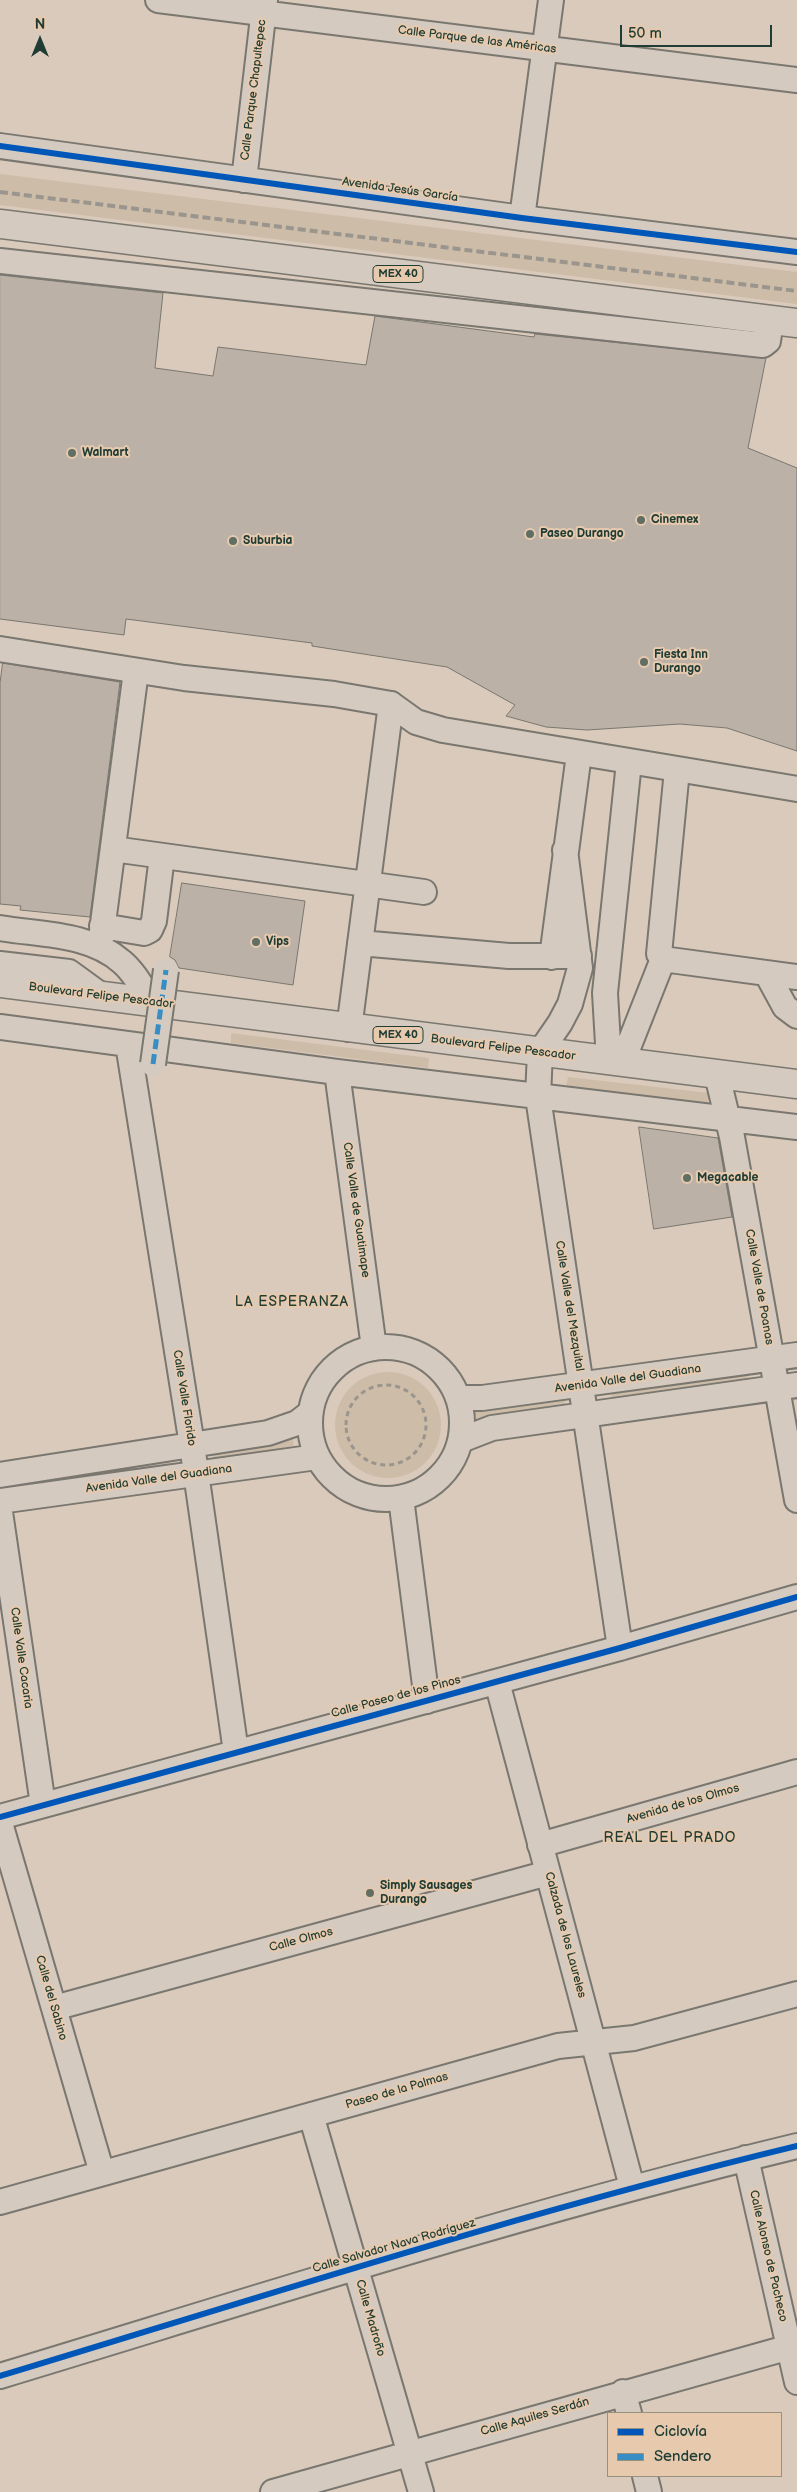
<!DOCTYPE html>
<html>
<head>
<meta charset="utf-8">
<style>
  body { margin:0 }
  #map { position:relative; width:797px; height:2492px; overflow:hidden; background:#dacabb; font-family:"Balsamiq Sans",sans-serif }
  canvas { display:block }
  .legend { position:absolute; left:607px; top:2412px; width:175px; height:65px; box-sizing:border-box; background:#e7c9ae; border:1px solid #97917d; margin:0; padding:6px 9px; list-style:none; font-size:15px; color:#1f3d34 }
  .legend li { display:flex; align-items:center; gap:10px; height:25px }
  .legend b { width:25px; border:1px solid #97917d }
  .north { position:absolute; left:15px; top:15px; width:50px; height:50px; -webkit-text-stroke:4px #e7c9ae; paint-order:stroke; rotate:0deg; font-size:14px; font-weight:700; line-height:20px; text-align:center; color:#1f3d34 }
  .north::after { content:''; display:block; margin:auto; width:18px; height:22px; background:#1f3d34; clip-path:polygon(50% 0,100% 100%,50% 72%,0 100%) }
  .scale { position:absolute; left:620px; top:25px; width:152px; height:22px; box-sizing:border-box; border:2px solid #1f3d34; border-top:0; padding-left:6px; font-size:15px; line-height:18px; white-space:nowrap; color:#1f3d34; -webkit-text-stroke:4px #e7c9ae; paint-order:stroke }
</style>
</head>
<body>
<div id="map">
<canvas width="797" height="2492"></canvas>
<ul class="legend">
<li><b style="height:6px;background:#0057b8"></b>Ciclovía</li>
<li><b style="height:6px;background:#378ec5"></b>Sendero</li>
</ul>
<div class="north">N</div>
<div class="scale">50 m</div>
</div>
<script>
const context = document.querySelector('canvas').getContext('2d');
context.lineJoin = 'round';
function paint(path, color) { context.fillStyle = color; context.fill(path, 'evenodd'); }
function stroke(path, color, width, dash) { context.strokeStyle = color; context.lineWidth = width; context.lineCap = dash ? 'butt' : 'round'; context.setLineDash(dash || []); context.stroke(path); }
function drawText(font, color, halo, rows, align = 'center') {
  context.font = font + ' "Balsamiq Sans",sans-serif'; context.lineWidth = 4; context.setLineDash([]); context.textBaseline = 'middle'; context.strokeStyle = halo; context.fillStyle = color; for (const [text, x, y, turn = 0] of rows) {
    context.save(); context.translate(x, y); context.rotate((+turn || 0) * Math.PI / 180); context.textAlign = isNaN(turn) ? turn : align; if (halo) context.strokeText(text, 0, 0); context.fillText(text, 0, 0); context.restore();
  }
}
paint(new Path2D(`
  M0,174L797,272V304L0,205Z
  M231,1033L429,1058L428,1068L231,1043Z
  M568,1077L709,1093L708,1103L566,1087Z
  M335 1425a53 53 0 1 1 106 0a53 53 0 1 1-106 0Z
  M748,1374L750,1385L613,1404L611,1393Z
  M564,1397L566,1409L476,1421L474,1409Z
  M292,1435L294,1446L214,1461L212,1449Z
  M168,1456L171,1468L26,1491L24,1479Z`), '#cdbca8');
const building = new Path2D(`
  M0,275L163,293L155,368L213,376L218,347L366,365L375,316L534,337L535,334L766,358L748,448L797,468V751L727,728L680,724L587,730L546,727L506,716L515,705L447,667L312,646V643L126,619L124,635L0,619Z
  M3,663L120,682L90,917L20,910L21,906L0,904V683Z
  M182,883L305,901L293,985L179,968L175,960L170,957Z
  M639,1127L718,1138L732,1217L654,1229Z`);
paint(building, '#bbb1a6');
stroke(building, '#79776f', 1);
const minor = new Path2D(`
  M158,0L797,80
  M0,146L522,218L797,252
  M244,180L265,0
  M522,218L551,0
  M0,261L763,345L768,341L771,320
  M0,649L184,678L334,694L391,704L416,722L443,730L797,789
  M677,770L659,954L663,959L670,960L797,977
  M113,849L424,892
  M565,850L580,968L570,1004L560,1023L540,1052L538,1097L620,1648
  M102,926L144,933L150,930L154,921L162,856
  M0,928C41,935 89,933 122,962C135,973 143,989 152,1003
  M360,943L509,956H579
  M100,946L136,671
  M552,957L579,754
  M0,964L69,972L102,996
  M767,974L785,1007L797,1016
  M0,1027L337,1072L797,1127
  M349,1029L391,704
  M128,1044L192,1445L236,1752
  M609,1061L605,993L629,762
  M622,1063L663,959
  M337,1072L374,1348
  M717,1075L732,1137L797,1500
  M310 1423a76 76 0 1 1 152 0a76 76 0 1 1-152 0Z
  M458,1398H482L797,1355
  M461,1440L492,1428L797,1385
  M0,1475L268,1433L297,1423L310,1413
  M401,1498L427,1701
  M0,1501L317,1457
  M0,1512L43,1805
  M497,1682L632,2187
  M0,1817L620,1648L797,1597
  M0,1823L102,2173
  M540,1845L797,1772
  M54,2008L548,1873
  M311,2115L421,2492
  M746,2158L797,2382
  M0,2202L558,2046L634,2038L797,1994
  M0,2376C264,2296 528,2211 797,2146
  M623,2392L629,2413
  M645,2476L649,2492
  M273,2492L797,2345`);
const major = new Path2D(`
  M0,224L797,323
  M0,983L797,1084`);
stroke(minor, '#79776f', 28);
stroke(major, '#79776f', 31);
stroke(new Path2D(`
  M346 1425a40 40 0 1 1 80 0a40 40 0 1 1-80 0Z`), '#9a958d', 3, [5, 4]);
stroke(minor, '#d5cac0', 24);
stroke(major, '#d5cac0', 28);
stroke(new Path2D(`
  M0,192L797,291`), '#9a958d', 4, [8, 4]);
const minorBridge = new Path2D(`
  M153,1064L166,970`);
stroke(minorBridge, '#79776f', 28, []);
stroke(minorBridge, '#d5cac0', 24);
stroke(new Path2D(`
  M153,1064L166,970`), '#378ec5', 5, [10, 5]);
stroke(new Path2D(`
  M0,146L522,218L797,252
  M0,1817L620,1648L797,1597
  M0,2376C264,2296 528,2211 797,2146`), '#0057b8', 6);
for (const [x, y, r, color] of [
  [72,453,5,"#606e63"],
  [641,520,5,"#606e63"],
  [530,534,5,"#606e63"],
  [233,541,5,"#606e63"],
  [644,662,5,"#606e63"],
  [256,942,5,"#606e63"],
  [687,1178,5,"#606e63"],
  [370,1893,5,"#606e63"]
]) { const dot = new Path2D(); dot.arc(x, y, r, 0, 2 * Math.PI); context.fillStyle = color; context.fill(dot); stroke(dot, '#e7c9ae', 2); }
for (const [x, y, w] of [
  [398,274,50],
  [398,1035,50]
]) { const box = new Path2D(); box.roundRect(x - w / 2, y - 8.5, w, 17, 4); context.fillStyle = '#e7c9ae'; context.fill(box); stroke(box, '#1f3d34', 1); }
drawText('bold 11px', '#1f3d34', null, [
  ["MEX 40",398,274],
  ["MEX 40",398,1035]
]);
drawText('12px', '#1f3d34', '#e7c9ae', [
  ["Calle Parque de las Américas",477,40,7],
  ["Calle Parque Chapultepec",254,90,-83],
  ["Avenida Jesús García",400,190,8],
  ["Boulevard Felipe Pescador",101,996,7],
  ["Boulevard Felipe Pescador",503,1048,7],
  ["Calle Valle de Guatimape",356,1210,82],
  ["Calle Valle de Poanas",759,1287,80],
  ["Calle Valle del Mezquital",569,1306,81],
  ["Avenida Valle del Guadiana",628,1379,-8],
  ["Calle Valle Florido",184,1398,81],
  ["Avenida Valle del Guadiana",159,1479,-8],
  ["Calle Valle Cacaria",21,1658,82],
  ["Calle Paseo de los Pinos",396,1697,-15],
  ["Avenida de los Olmos",683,1804,-16],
  ["Calzada de los Laureles",565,1935,75],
  ["Calle Olmos",301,1940,-15],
  ["Calle del Sabino",51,1998,74],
  ["Paseo de la Palmas",397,2091,-16],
  ["Calle Salvador Nava Rodríguez",394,2246,-16],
  ["Calle Alonso de Pacheco",768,2256,77],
  ["Calle Madroño",370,2318,74],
  ["Calle Aquiles Serdán",535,2417,-16]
]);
drawText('bold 12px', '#1f3d34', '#e7c9ae', [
  ["Walmart",82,453],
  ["Cinemex",651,520],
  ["Paseo Durango",540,534],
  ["Suburbia",243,541],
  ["Fiesta Inn",654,655],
  ["Durango",654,669],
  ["Vips",266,942],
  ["Megacable",697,1178],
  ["Simply Sausages",380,1886],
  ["Durango",380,1900]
], 'left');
context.letterSpacing = '1px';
drawText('14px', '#1f3d34', '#e7c9ae', [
  ["LA ESPERANZA",292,1302],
  ["REAL DEL PRADO",670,1838]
]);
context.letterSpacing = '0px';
</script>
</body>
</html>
